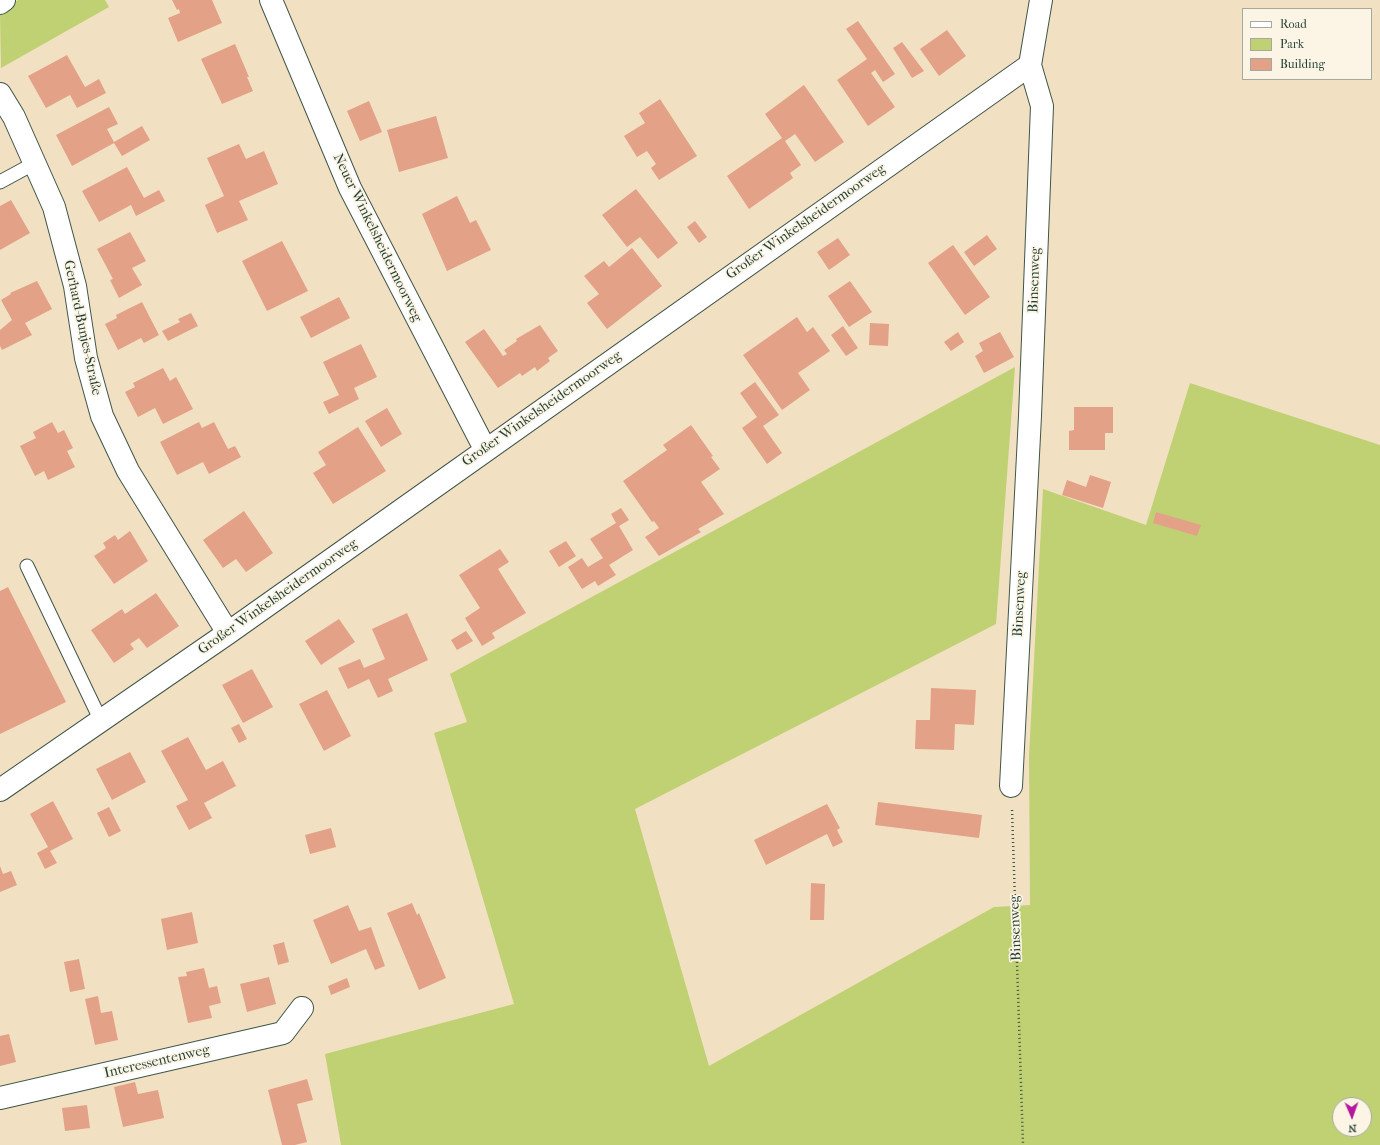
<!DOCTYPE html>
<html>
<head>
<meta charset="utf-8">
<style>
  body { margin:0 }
  #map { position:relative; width:1380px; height:1145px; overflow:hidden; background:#f2e0c2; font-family:"IM FELL French Canon",serif }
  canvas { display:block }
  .legend { position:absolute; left:1242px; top:8px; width:130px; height:72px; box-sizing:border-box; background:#fcf5e5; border:1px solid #a4ab9e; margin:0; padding:5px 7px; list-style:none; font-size:12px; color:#1f3d34 }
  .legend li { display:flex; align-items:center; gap:8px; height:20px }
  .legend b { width:20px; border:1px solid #a4ab9e }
  .north { position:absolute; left:1332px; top:1097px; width:40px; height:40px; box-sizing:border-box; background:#fcf5e5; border:1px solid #a4ab9e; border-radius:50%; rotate:178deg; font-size:11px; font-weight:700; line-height:16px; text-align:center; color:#1f3d34 }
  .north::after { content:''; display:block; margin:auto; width:14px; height:18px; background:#b5179e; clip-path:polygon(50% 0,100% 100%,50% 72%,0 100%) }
</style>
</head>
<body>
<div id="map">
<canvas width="1380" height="1145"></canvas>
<ul class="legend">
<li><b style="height:5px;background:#fff"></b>Road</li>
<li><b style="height:11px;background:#c0d174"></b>Park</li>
<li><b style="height:11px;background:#e3a187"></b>Building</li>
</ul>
<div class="north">N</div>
</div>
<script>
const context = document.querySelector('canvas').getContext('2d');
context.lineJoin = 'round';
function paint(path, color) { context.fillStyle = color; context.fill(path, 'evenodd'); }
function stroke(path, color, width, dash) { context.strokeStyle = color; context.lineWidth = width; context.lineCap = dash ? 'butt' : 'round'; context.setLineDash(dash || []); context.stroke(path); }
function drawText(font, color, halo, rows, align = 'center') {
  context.font = font + ' "IM FELL French Canon",serif'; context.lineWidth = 3.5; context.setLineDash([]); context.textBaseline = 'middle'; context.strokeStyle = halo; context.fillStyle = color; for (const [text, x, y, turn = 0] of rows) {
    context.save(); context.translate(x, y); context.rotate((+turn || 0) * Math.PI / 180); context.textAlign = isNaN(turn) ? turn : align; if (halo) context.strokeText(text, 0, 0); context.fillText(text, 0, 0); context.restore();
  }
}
paint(new Path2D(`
  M18,0H105L109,7L1,68L0,14Z
  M1015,367L996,624L635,809L709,1066L994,907L1030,905L1029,756L1043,489L1146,525L1190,383L1380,445V1145H341L325,1054L514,1004L434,733L467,722L450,674ZM1340,1105H1364V1129H1340Z`), '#c0d174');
paint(new Path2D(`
  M172,0H212L222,23L178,42L168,18L180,13L179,9L177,10Z
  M858,21L895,74L883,82L875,70L871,73L895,107L868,126L837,80L867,59L846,29Z
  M947,30L966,56L939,76L920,49Z
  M902,42L924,71L912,78L893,48Z
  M235,44L249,77H247L253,91L222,104L201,59Z
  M67,55L85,87L99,79L106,93L77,108L70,95L46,108L28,76Z
  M804,85L844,142L815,162L795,134L785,141L801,165L790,173L793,178L749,209L727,176L782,138L765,114Z
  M660,99L697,156L659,180L651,168L656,164L647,151L637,157L624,136L645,123L639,113Z
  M369,101L382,132L360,141L347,111Z
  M109,107L118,124L107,129L114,142L142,126L150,140L122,156L114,143L72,166L56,135Z
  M436,116L448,158L399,172L387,130Z
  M239,144L246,159L264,151L278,184L239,201L248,220L217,233L205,205L224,196L207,158Z
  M127,167L144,198L159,190L165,201L136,216L131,205L99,222L82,191Z
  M636,189L678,243L658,259L640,237L627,247L602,215Z
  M457,196L470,223L476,220L491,250L447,271L422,214Z
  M11,200L30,233L0,250V206Z
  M695,221L707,237L699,243L687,227Z
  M130,232L146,261L132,268L142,285L119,298L110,280L113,279L97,249Z
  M987,235L997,249L974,266L964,252Z
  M838,238L850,255L829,270L817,252Z
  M282,241L308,291L267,311L242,261Z
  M953,245L990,297L965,315L928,263Z
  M632,248L662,286L607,329L587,303L599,294L584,276L604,261L609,267Z
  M37,281L52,309L25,323L32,335L2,350L0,346V330L12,320L1,300L11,294L10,293Z
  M850,281L872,312L849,327L828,296Z
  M339,297L350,318L311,338L300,317Z
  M142,302L159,335L144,343L141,338L118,350L105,324L117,318L116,315Z
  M191,313L198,326L168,341L162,331L180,322L178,319Z
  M797,317L807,332L813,327L830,351L798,373L810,390L782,410L743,355Z
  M870,323L889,324L888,346L869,345Z
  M540,325L558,351L548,358L550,361L537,371L535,367L522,376L520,373L498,388L465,342L484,329L503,356L507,354L504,350L517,341L516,339Z
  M843,326L858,348L846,356L831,335Z
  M958,332L964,342L951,351L944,342Z
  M1000,332L1014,357L984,373L975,356L983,351L979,343Z
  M361,344L377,377L354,388L359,399L329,414L323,402L339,395L323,362Z
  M163,368L170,381L176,377L193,409L163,424L155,408L138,417L125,392L135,387L133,383Z
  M755,382L779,415L763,426L782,453L767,464L742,428L757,417L740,393Z
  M1074,407H1113V433H1105V450H1069V431L1074,430Z
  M387,408L402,434L381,447L365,421Z
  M52,422L58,433L64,430L73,448L67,451L75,467L48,480L44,471L35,476L20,446L36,438L33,432Z
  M199,422L202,428L214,422L228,449L235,446L241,457L209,474L203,462L177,475L160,442Z
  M691,425L713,456L711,457L720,469L701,482L724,514L698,529L701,532L659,556L645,537L659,528L654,521L652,522L623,481L667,450L663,445Z
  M358,427L386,471L333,504L313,473L326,465L318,452Z
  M1090,475L1111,482L1103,508L1062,495L1067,480L1086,487Z
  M621,508L629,520L619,526L633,550L609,565L616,575L598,586L595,581L582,589L568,567L582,558L588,567L603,558L590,539L616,523L611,514Z
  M244,511L273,553L246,572L236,559L223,568L203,540Z
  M1156,512L1201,525L1197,536L1153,523Z
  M130,531L148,561L114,584L94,556L106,548L103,543L115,535L118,540Z
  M566,541L576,556L559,567L549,551Z
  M500,549L509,562L498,569L526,613L492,633L495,638L482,646L465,618L480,608L459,575Z
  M8,587L66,702L0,734V591Z
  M156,593L179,626L147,648L139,638L130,644L134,649L114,663L91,630L122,609L125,614Z
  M407,613L428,660L388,679L393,691L378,698L369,679L348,689L338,668L360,659L364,668L385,659L372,629Z
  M339,619L355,642L321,665L305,641Z
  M466,631L473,641L457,650L451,640Z
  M252,669L273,707L243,723L222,685Z
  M931,688L976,690L974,725L955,724L954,750L915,749L916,720H930Z
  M327,690L351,736L324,751L299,704Z
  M239,724L247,739L239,743L231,728Z
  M188,737L206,770L223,761L236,786L204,803L212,818L189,830L176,806L188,800L161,751Z
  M130,752L146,782L112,800L96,769Z
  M53,801L73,839L50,851L57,863L45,869L37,853L48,847L30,814Z
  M878,802L982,815L979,838L875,825Z
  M827,804L840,828L837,830L843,842L833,847L827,834L766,865L754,840Z
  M109,807L121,831L109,837L97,813Z
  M331,828L336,847L310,854L305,835Z
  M0,866L3,874L11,871L17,885L0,892Z
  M811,883L825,884L824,920H810Z
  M412,903L417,915L419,913L446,978L419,990L387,913Z
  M348,905L359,931L371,927L385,966L375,970L366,949L331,964L313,920Z
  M192,912L198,943L167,950L161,919Z
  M284,942L289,962L278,965L273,945Z
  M79,959L85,989L70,992L64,962Z
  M204,968L209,988L217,986L221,1003L209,1006L212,1018L188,1023L178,977L187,976L186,972Z
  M269,977L276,1004L247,1012L240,984Z
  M347,978L350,987L331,995L328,986Z
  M98,996L101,1013L112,1011L118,1040L95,1045L85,999Z
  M9,1034L16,1062L0,1066V1036Z
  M307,1079L313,1100L297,1104L307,1142L295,1145H282L268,1090Z
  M135,1082L138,1094L158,1090L164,1118L123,1127L114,1087Z
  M87,1105L90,1128L65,1131L62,1108Z`), '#e3a187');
const lane = new Path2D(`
  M0,182L35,163
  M27,566L101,721`);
const street = new Path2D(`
  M271,0L350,188L485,449
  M0,3L4,0
  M0,94L14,117L54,207L75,286L86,358L102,416L128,471L228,633
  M1011,786L1030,416L1042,106L1030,65
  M0,790L228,633L1030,65L1041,0
  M0,1098L283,1033L302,1008`);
stroke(lane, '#3f5549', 15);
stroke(street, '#3f5549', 24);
stroke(new Path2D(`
  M1012,810L1023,1145`), '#3f5549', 2.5, [1, 3]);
stroke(lane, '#fff', 13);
stroke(street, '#fff', 22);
drawText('14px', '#1f3d34', '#fcf5e5', [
  ["Großer Winkelsheidermoorweg",806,222,-35],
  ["Neuer Winkelsheidermoorweg",377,238,64],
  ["Binsenweg",1035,280,-88],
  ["Gerhard-Bunjes-Straße",82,328,78],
  ["Großer Winkelsheidermoorweg",542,409,-35],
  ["Großer Winkelsheidermoorweg",278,597,-35],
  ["Binsenweg",1020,604,-87],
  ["Binsenweg",1016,928,-92],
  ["Interessentenweg",157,1062,-13]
]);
</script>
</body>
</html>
